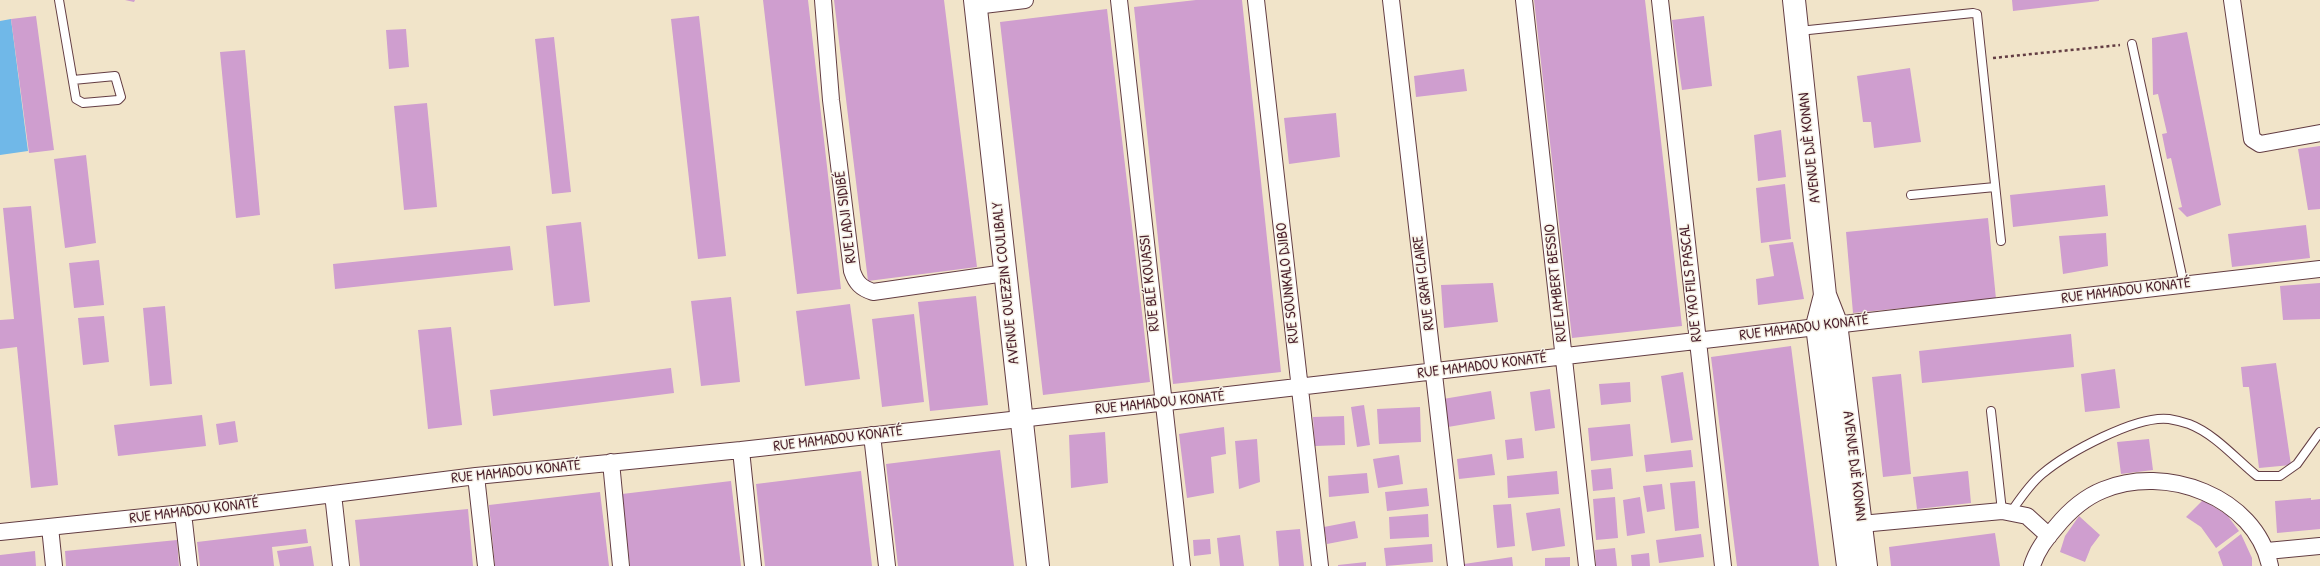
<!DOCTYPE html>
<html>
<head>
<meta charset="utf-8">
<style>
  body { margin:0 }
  canvas { display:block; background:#f1e4c9 }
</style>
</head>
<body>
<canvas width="2320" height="566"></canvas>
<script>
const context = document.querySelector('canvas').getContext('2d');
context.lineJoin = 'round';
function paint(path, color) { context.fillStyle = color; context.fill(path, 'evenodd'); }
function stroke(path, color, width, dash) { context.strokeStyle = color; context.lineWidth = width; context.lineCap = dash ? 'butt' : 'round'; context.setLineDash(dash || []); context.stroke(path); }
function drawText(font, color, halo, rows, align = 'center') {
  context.font = font + ' "Patrick Hand",sans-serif'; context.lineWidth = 3; context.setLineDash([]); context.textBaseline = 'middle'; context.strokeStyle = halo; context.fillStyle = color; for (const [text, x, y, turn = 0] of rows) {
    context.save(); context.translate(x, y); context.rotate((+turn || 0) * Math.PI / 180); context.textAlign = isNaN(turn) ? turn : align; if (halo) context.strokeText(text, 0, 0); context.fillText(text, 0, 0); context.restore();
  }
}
paint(new Path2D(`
  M11,19L28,151L0,155V21Z`), '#70b8e8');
paint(new Path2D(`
  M125,0H135L134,2Z
  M763,0H808L841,289L797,294Z
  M834,0H944L977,267L868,281Z
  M1196,0H1242L1281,372L1173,384L1134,7Z
  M1534,0H1645L1682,326L1572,338Z
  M2012,0H2099V1L2013,11Z
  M1107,9L1150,382L1043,395L1000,22Z
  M36,16L54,150L29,153L11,19Z
  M699,16L726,256L698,259L671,19Z
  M1704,16L1712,86L1682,90L1672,20Z
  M406,29L409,67L389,69L386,30Z
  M2187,32L2221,205L2187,217L2178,208L2182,207L2171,158L2167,159L2162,134L2167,133L2158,94L2153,95L2152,38Z
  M554,37L571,192L552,194L535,39Z
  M245,50L260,215L236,218L220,52Z
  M1910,68L1921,142L1874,148L1871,122H1863L1857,76Z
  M1464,69L1467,91L1416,97L1414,76Z
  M427,103L437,207L404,210L394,106Z
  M1336,113L1340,157L1289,164L1284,118Z
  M1781,130L1786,177L1758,181L1754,135Z
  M2320,146V209L2308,210L2298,149Z
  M86,155L96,243L65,248L54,159Z
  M1785,184L1791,239L1761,243L1756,188Z
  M2105,185L2108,216L2013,227L2010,195Z
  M31,206L58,485L31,488L17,347L0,349V320L14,319L3,208Z
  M1988,218L1996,299L1853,313L1846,232Z
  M581,222L590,302L554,306L546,226Z
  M2306,225L2310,258L2232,267L2228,234Z
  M2106,233L2108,266L2063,274L2059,236Z
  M1793,242L1804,299L1758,305L1756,279L1774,276L1769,245Z
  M510,246L513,270L335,289L333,264Z
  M99,260L104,305L74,308L69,263Z
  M1493,283L1498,322L1444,328L1441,285Z
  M2320,283V319L2283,320L2280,286Z
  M976,296L988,405L930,411L918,302Z
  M731,297L740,382L701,386L691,301Z
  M850,304L860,379L805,386L796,311Z
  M165,306L172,384L150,386L143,308Z
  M914,314L924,402L882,407L872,319Z
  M104,316L109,362L83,365L78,318Z
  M451,327L462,425L428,429L418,330Z
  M2071,334L2074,367L1922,383L1919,351Z
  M1791,346L1819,566H1737L1711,357Z
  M2276,363L2291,465L2259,468L2249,387H2243L2241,367Z
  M671,368L674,393L493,416L490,390Z
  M2115,369L2120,408L2085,412L2081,374Z
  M1683,372L1693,440L1671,443L1661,376Z
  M1901,374L1911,474L1883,477L1872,377Z
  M1630,382L1631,402L1601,405L1599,384Z
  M1550,389L1555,428L1535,431L1530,392Z
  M1491,391L1495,419L1448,427L1443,399Z
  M1364,405L1370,445L1357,447L1351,407Z
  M1420,407L1421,442L1379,444L1377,409Z
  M202,415L206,446L118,456L114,425Z
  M1344,416L1345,445L1315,446L1313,417Z
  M235,421L238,442L219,445L216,424Z
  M1630,424L1633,456L1591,461L1588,428Z
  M1224,427L1226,454L1211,457L1214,493L1187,498L1179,434Z
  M1105,432L1108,483L1071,488L1069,435Z
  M1522,438L1524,458L1507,460L1505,440Z
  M1257,439L1260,482L1239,489L1235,441Z
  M2149,439L2153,470L2121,474L2117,442Z
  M1000,450L1014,566H898L886,464Z
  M1691,450L1693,467L1646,472L1644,455Z
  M1492,454L1495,475L1459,479L1457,459Z
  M1399,455L1403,484L1378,488L1373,459Z
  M1611,468L1613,489L1593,491L1591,470Z
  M861,471L872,566H765L756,484Z
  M1557,471L1559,494L1508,498L1507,476Z
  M1968,471L1971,503L1917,509L1913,477Z
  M1367,473L1369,493L1329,497L1328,476Z
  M731,481L741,566H630L622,494Z
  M1695,481L1699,528L1675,531L1670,483Z
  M1662,484L1665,509L1647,512L1643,486Z
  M1427,488L1429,506L1387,511L1385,492Z
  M600,492L609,566H495L489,505Z
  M1615,497L1618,538L1596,540L1593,499Z
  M1640,497L1645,533L1627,536L1623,500Z
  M2311,498V500L2320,499V529L2277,533L2275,501Z
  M2203,500L2227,515L2239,531L2216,548L2201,527L2186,517Z
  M1511,504L1515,546L1497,548L1493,505Z
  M1560,508L1565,546L1532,551L1526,513Z
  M468,509L473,566H360L355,520Z
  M1428,514L1429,537L1390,539L1389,517Z
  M2079,516L2100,535L2091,547L2085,562L2060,552L2065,536Z
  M1355,521L1358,538L1327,544L1324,527Z
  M306,529L308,543L272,547L274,566H200L197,542Z
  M1300,529L1304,566H1279L1276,531Z
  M1995,533L2000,566H1891L1889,547Z
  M1701,534L1704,557L1659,563L1656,540Z
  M2241,534L2252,558V566H2223L2218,552Z
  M1240,535L1244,566H1220L1217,538Z
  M1210,539L1211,554L1194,556L1193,540Z
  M177,540L179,566H66L65,551Z
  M1432,544L1433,562L1386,566L1384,548Z
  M311,546L314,566H280L277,551Z
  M1615,548L1617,566H1596L1595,550Z
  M35,551L36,566H0V555Z
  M1649,553L1650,566H1632L1631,555Z
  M1512,557L1513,566H1464V564Z
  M1570,557V566H1545V558Z
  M1366,562V566H1338V565Z`), '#cf9ecf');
const lane = new Path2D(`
  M59,0L76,99L83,103L118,100L121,97L115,76L73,80
  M1799,31L1973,13L1977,14L2001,241
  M2132,44L2184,285
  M1911,195L1995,187
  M1991,411L2002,511
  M2011,512C2020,499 2029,485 2042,474C2067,453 2136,415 2169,419C2175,420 2183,422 2189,424C2215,434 2236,459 2257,476H2280L2297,464L2320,432`);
const street = new Path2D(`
  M823,0L831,100L852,271C856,283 861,288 873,292L1005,273
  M1119,0L1182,566
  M1256,0L1320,566
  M1391,0L1456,566
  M1524,0L1587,566
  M1660,0L1723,566
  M2232,0L2252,139L2260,144L2320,133
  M975,6L1025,0
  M872,435L887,566
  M741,450L753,566
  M611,462L621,566
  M476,476L486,566
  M333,494L341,566
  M183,513L189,566
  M1861,524L2002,511L2027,516L2049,536
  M50,527L54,566
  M0,532L183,513L476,476L741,450L1020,419L2320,269
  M2267,551L2320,546
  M2032,566C2037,550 2045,540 2056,527C2069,511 2083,498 2103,490C2165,464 2255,496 2270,566`);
const secondary = new Path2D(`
  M975,0L1038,566
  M1794,0L1825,295L1836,323L1866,566
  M1825,295L1817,326L1848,566`);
stroke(lane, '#633d43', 10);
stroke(street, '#633d43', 18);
stroke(secondary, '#633d43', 24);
stroke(new Path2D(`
  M1993,58L2120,45`), '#633d43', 2.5, [3, 3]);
stroke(lane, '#fff', 8);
stroke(street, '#fff', 16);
stroke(secondary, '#fff', 22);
drawText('15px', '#4a1f2b', '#f7f3e8', [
  ["AVENUE DJÈ KONAN",1810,148,-96],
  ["RUE LADJI SIDIBÉ",846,217,-97],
  ["AVENUE OUEZZIN COULIBALY",1006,283,-96],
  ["RUE BLÉ KOUASSI",1150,283,-96],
  ["RUE SOUNKALO DJIBO",1288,283,-96],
  ["RUE GRAH CLAIRE",1424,283,-97],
  ["RUE LAMBERT BESSIO",1556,283,-96],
  ["RUE YAO FILS PASCAL",1691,283,-96],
  ["RUE MAMADOU KONATÉ",2126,291,-7],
  ["RUE MAMADOU KONATÉ",1804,328,-7],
  ["RUE MAMADOU KONATÉ",1482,366,-7],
  ["RUE MAMADOU KONATÉ",1160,403,-6],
  ["RUE MAMADOU KONATÉ",838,439,-7],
  ["AVENUE DJÈ KONAN",1854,466,83],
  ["RUE MAMADOU KONATÉ",516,472,-6],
  ["RUE MAMADOU KONATÉ",194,511,-7]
]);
</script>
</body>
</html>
